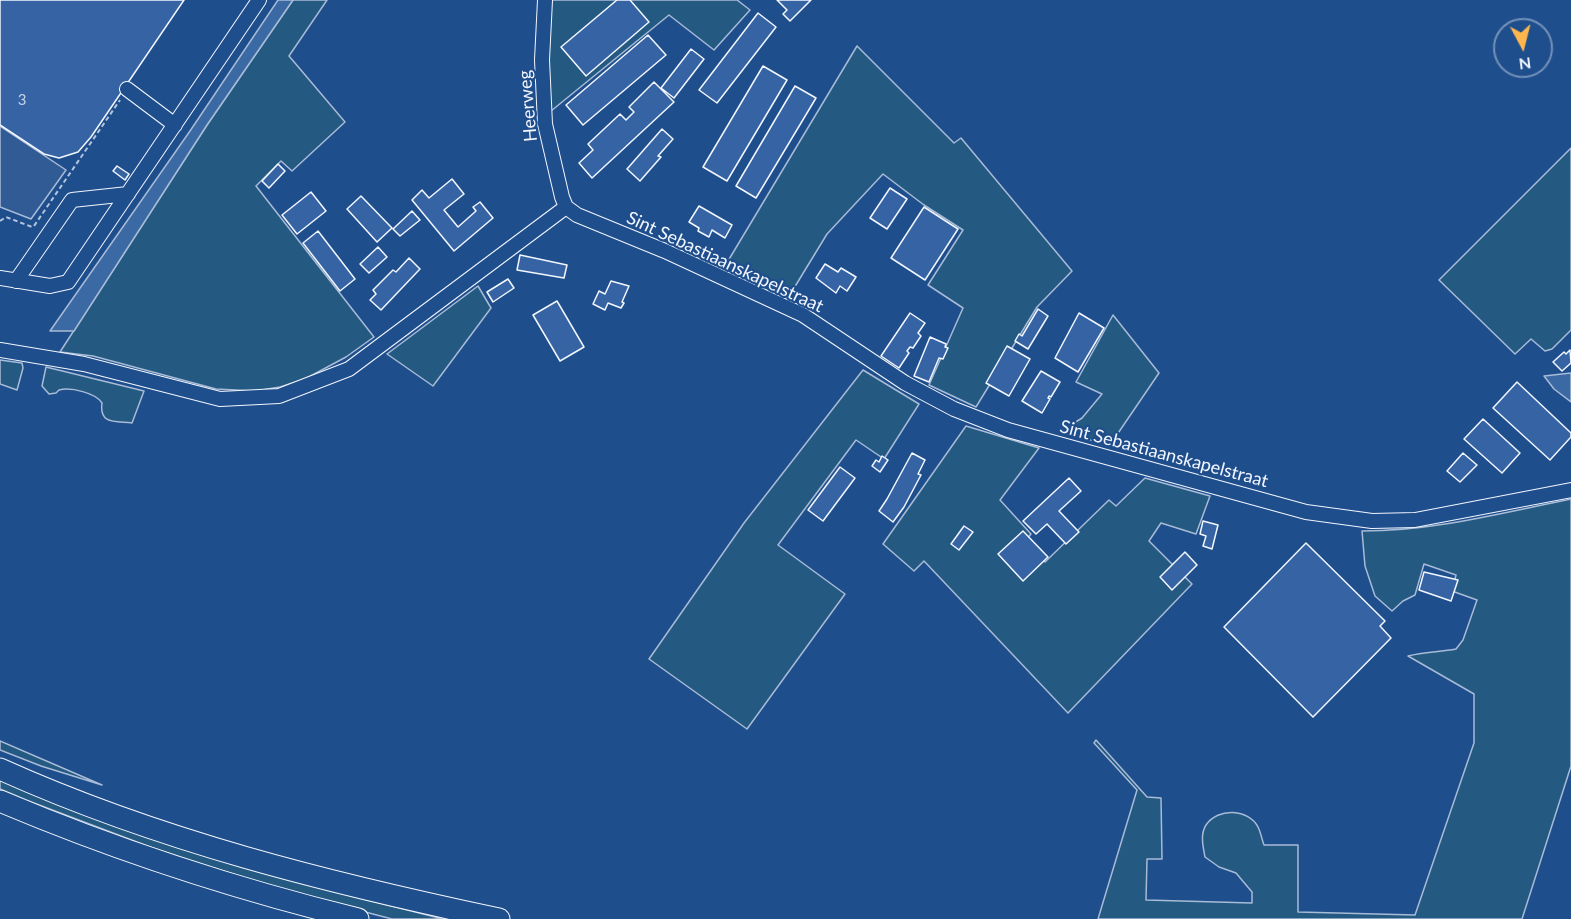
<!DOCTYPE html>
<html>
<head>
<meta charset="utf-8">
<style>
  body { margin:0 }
  #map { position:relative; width:1571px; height:919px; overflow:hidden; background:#1f4e8c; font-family:Lato,sans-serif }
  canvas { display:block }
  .north { position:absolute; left:1493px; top:18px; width:60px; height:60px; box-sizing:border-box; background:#1f4e8c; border:2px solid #7391ba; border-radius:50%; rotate:173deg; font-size:16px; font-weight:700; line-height:24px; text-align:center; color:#f2f6ff }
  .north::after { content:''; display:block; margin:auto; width:21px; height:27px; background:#ffb74d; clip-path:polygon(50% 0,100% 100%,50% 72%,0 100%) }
</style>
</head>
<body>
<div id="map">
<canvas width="1571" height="919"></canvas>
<div class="north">N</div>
</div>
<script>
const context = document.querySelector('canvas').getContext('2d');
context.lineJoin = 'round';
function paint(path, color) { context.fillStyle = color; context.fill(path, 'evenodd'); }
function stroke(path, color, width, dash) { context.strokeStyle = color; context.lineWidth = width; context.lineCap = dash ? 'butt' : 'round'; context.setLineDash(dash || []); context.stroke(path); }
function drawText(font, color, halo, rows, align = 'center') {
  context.font = font + ' Lato,sans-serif'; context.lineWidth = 4.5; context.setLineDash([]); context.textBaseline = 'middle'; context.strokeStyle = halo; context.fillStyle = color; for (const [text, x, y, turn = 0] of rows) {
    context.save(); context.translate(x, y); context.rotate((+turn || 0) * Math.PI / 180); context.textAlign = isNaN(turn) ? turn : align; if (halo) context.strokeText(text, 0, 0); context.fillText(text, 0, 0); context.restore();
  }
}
const green = new Path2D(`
  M293,0H327L289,56L345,122L292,171L281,161L256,186L374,337L346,357L305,379L280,387L255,391L216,389L93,356L60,352L207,125Z
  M552,0H737L750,10L714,50L669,15L551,111C547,73 546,37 552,0Z
  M857,46L954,143L961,138L1072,271L1037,307L976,407L929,385L963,308L928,285L963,230L924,205L883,174L827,234L788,298L725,266Z
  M1571,148V330L1552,349L1545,351L1531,339L1515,354L1439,280Z
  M478,286L491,308L433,386L387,354Z
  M1113,315L1159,373L1110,445L1060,432L1082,418L1102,394L1076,382Z
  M0,360L22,363L23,368L17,390L0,384Z
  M46,367L144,391L132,423C116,421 99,425 102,403C96,393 71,387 59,390L56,393L49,394L42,386Z
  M863,370L919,404L884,459L856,440L778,545L845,594L747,729L649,659L744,523Z
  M966,426L1039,448L1000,500L1031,534L1025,541L1045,562L1109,500L1116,506L1145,478L1210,496L1196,534L1161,523L1149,541L1192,584L1068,713L924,561L914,571L883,544Z
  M1571,499V766L1522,919H1098L1137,790L1094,743L1096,740L1147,797L1161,798L1162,859H1147L1146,900L1252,903V892L1236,873L1219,867L1205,857C1203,847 1200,834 1206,825C1218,807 1249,809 1258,827C1261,833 1262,840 1264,845H1298V912L1415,915L1474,743V694L1408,656C1424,652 1440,652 1456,649L1463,640L1477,600L1452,591L1456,575L1424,564L1415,595L1403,601L1392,611L1375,596L1365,566L1362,531C1433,531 1502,513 1571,499Z
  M0,741L102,785L41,766L0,750Z
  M0,776L332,891L443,919H392L285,891L150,847L26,800L0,789Z`);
paint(green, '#245a82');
stroke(green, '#a8bbd7', 1.5);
const parking = new Path2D(`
  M0,126L66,170L31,219L0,207Z`);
paint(parking, '#305b95');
stroke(parking, '#a8bbd7', 1.5);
const water = new Path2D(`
  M278,0H293L207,125L74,331H50L190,131Z
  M1571,373V402L1554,389L1544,376Z`);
paint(water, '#3b69a3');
stroke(water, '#a8bbd7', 1.5);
const building = new Path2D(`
  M0,0H184L91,137L78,152L59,158L44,154L0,125Z
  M617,0H630L649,22L586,76L561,47Z
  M777,0H811L790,21L783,14L787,10Z
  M758,13L776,27L717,103L699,90Z
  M648,35L666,55L583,125L566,105Z
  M691,49L704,59L674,98L661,88Z
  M763,66L787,80L727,181L703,167Z
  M654,82L674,102L592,178L579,163L593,150L588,144L620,114L626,120L634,112L629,107Z
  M795,86L816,98L756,198L736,186Z
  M662,129L673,139L658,156L661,157L640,181L627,169Z
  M278,164L285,171L269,188L262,181Z
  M117,166L129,174L125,180L113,171Z
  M452,179L464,194L444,210L458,227L476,211L473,207L480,202L493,218L454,251L412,200L422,190L429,198Z
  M890,188L907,199L887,229L870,218Z
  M311,192L326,211L297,234L282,215Z
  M361,196L392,228L377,242L347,209Z
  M699,206L732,225L725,238L712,230L709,237L698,231L699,228L689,222Z
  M924,207L958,229L925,280L891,258Z
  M412,211L420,220L400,236L393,229Z
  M318,231L355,279L340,291L303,243Z
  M378,247L387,257L369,273L360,264Z
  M520,255L567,265L564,278L517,270Z
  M409,258L420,269L381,310L370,300L376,294L373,290L393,270L396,272Z
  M825,264L838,272L841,268L856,277L847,291L840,286L836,293L816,278Z
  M508,279L514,288L493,302L487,292Z
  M611,281L629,286L622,302L624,303L621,308L608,303L605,310L593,304L599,291L605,294Z
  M557,301L584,347L560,361L533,315Z
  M1038,309L1048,316L1028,349L1015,341L1019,334L1022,336Z
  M910,313L925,323L918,333L921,336L913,348L910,347L907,351L909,353L899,368L881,356Z
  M1079,313L1104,328L1078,372L1055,358Z
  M930,337L946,344L945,347L948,348L943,359L939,358L929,382L914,376Z
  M1007,346L1030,359L1009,396L986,383Z
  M1570,350L1571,363L1562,371L1553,362L1564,352L1566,354Z
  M1041,371L1060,382L1051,397L1049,396L1048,398L1050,399L1042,413L1022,401Z
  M1517,382L1571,433V437L1550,460L1493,408Z
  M1483,419L1520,453L1502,473L1464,439Z
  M912,453L925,460L918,474L921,475L904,507L893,522L879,511L887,499Z
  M1463,453L1477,465L1460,482L1447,471Z
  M882,456L888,460L880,472L872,466L876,460L879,462Z
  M840,467L855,478L823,521L808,510Z
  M1069,478L1081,491L1059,511L1079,532L1066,544L1047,524L1036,534L1023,521Z
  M1203,521L1218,525L1212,549L1203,546L1206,536L1200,534Z
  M964,526L973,532L959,550L951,544Z
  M1023,531L1048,557L1023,581L998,554Z
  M1306,543L1385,621L1380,626L1391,638L1313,717L1224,627Z
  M1185,552L1197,565L1172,590L1160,577Z
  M1424,572L1458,580L1451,601L1419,590Z`);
paint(building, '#3563a3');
stroke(building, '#f2f6ff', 1.5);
const minor = new Path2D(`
  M545,0L542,60L545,124L562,197L566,207L577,215L665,251L803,315L905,383L954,409L1008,430L1306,512L1372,521L1415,520L1571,490
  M127,89L175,125
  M0,278L50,286L68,282L259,0
  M16,281L72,200L128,194
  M0,350L84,364L220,399L279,396L349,369L566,207`);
const highway = new Path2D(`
  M0,769C160,841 329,883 499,919
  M0,801C116,850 236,889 358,919`);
stroke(minor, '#f2f6ff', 16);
stroke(highway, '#f2f6ff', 23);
stroke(new Path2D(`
  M0,221L6,217L32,227L34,226L120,100`), '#b3c4dc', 2, [4.5, 3]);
stroke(minor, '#1f4e8c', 14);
stroke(highway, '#1f4e8c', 21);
drawText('15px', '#c3d1e8', null, [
  ["3",22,100]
]);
drawText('18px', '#f2f6ff', '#1f4e8c', [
  ["Heerweg",528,106,-95],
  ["Sint Sebastiaanskapelstraat",725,262,25],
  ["Sint Sebastiaanskapelstraat",1164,454,15]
]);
</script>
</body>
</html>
